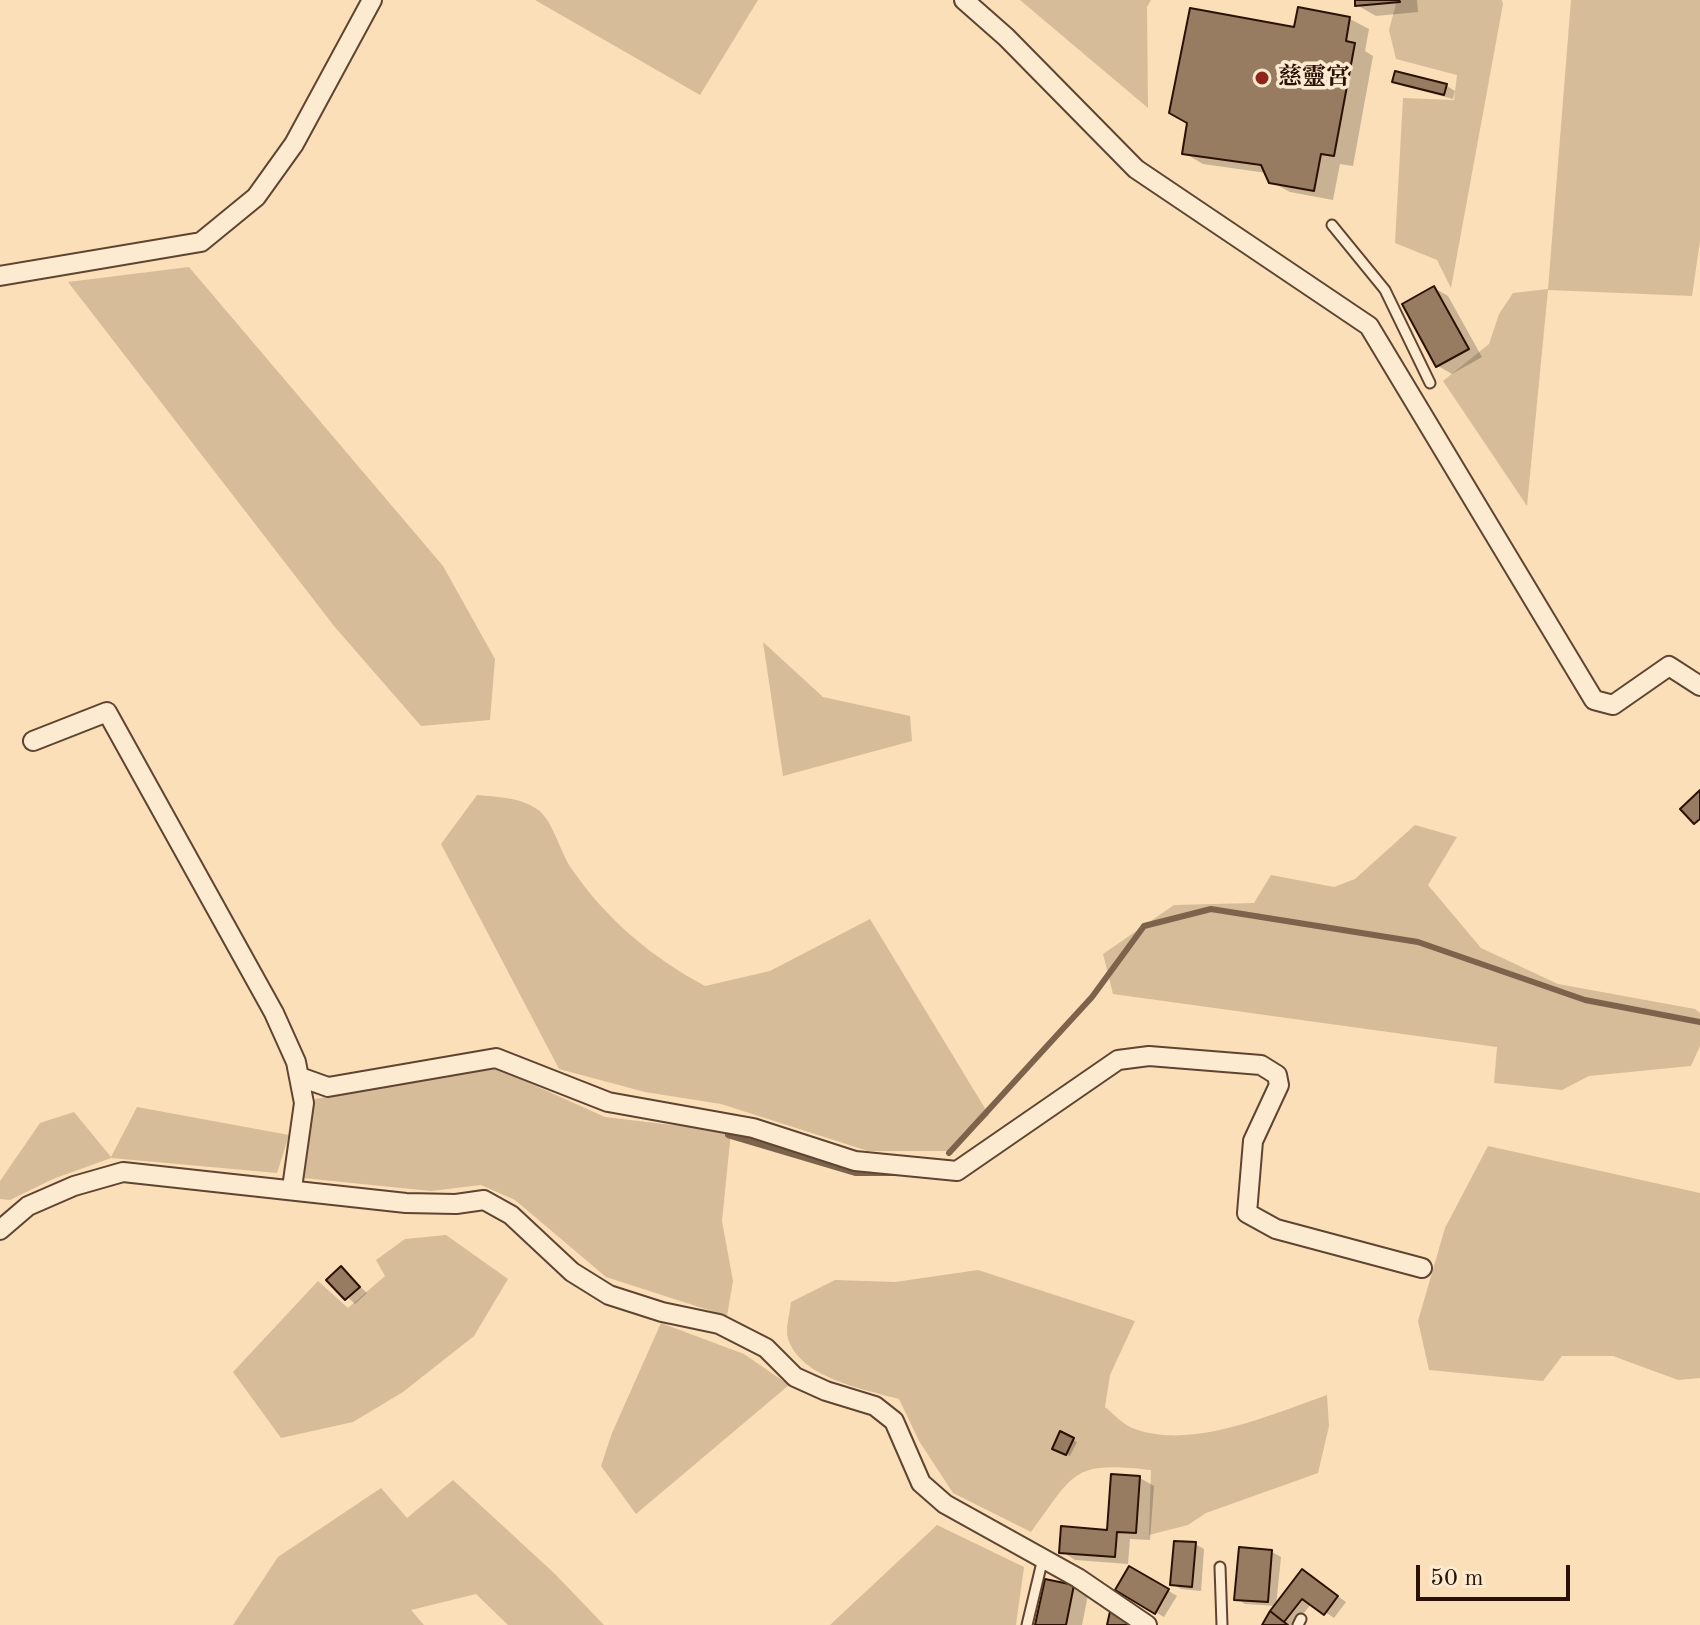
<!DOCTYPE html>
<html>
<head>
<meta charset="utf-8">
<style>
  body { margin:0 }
  #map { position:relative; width:1700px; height:1625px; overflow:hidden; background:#fadfb8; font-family:"Old Standard TT",serif }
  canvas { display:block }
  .scale { position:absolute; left:1416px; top:1565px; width:154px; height:36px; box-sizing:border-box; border:4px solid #2b1104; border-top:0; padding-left:10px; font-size:24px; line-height:28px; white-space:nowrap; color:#2b1104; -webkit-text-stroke:6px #fcead1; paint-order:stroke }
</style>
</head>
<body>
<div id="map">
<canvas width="1700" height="1625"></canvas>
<div class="scale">50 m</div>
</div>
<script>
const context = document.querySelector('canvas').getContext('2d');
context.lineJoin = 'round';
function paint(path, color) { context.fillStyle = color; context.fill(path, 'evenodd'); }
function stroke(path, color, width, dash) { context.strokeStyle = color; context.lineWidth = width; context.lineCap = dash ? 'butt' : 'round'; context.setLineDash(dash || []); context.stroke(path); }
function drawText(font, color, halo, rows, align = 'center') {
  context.font = font + ' "Old Standard TT","Noto Serif TC",serif'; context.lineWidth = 7; context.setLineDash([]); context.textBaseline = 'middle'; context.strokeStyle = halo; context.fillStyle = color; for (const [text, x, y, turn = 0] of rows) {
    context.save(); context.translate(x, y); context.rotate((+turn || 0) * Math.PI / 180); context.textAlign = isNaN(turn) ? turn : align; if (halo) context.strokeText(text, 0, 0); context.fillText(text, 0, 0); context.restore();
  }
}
paint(new Path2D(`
  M535,0H758L700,95Z
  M1020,0H1151L1147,7L1148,108Z
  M1397,0H1502L1503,4L1451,288L1437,260L1395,243L1403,98L1454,100L1457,75L1396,59L1389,30Z
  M1571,0H1700V241L1692,296L1548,290L1527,506L1443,381L1489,344L1499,314L1513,293L1548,289Z
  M189,267L443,566L495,659L490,720L421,726L334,626L68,282Z
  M763,642L823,697L910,716L912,741L783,776Z
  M477,795C497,797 519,797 537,809C553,820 560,852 571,868C607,920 650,956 705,986L770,971L870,919L989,1115L952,1151H868L721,1104L645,1092L559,1069L441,844Z
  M1415,825L1457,837L1428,885L1481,948L1558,984L1695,1009L1700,1013V1046L1691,1066L1589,1076L1562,1090L1494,1083L1497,1047L1113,994L1103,954L1174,905L1254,903L1271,875L1334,887L1355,879Z
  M496,1068L605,1117L731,1132L722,1221L733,1281L727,1316L606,1277L515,1200L481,1185L431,1191L303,1178L315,1099Z
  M137,1107L289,1135L277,1173L111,1158L53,1179L10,1200L0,1199V1181L40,1123L74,1112L111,1157Z
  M1488,1146L1700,1193V1378L1678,1380L1613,1356H1562L1543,1381L1429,1370L1418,1321L1445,1228Z
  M446,1235L508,1279L474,1336L403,1392L353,1422L281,1438L233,1372L318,1281L348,1308L385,1276L376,1260L405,1239Z
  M978,1270L1135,1321L1110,1375L1105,1407C1114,1414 1124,1426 1135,1429C1192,1450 1273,1414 1327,1395L1329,1426L1318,1473L1206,1513L1188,1525L1149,1535L1151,1470C1072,1461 1075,1472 1031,1532L953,1493L919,1441L899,1399C863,1389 801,1378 788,1339C785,1329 790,1313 791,1302L835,1280L895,1282Z
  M661,1323L744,1354L789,1385L636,1514L601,1466L612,1433Z
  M453,1480L554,1573L604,1625H508L476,1594L411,1610L424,1625H233L278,1557L381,1488L407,1518Z
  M937,1525L1024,1567L1016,1625H830Z`), '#d7bc99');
paint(new Path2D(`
  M1357,0H1417L1418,12L1376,16L1357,5Z
  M1300,9L1350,19L1369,29L1365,51L1373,56L1353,166L1340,164L1333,200L1290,192L1270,181L1267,173L1203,164L1184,153L1296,30Z
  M1396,73L1447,86L1455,91L1453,99L1403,86L1394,81Z
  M1434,288L1448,296L1482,357L1452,374L1438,366Z
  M341,1268L367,1293L355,1304L329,1280Z
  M1061,1434L1077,1442L1070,1456L1054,1448Z
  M1113,1476L1140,1478L1154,1486L1150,1540L1130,1539L1128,1564L1075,1560L1061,1551L1109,1532Z
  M1195,1544L1204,1549L1201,1591L1181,1589L1172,1584Z
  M1272,1552L1281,1557L1276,1606L1311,1577L1346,1602L1334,1618L1312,1603L1294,1625H1264L1276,1606L1245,1604L1236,1598Z
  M1130,1568L1177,1596L1164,1617L1117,1590Z
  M1074,1587L1088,1595L1082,1625H1037Z`), '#0003');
stroke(new Path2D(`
  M728,1135L856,1173H894
  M949,1153L1092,997L1144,926L1211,909L1418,942L1585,1000L1700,1022`), '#7d634b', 6);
const building = new Path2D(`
  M1355,0H1399L1400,2L1355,6Z
  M1298,7L1350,17L1346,41L1355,43L1334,156L1321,154L1314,191L1269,183L1261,165L1182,154L1187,123L1169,113L1190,8L1294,27Z
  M1395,71L1447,84L1444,95L1392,82Z
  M1434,286L1469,349L1436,367L1402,304Z
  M1700,790V819L1694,824L1680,809Z
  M341,1266L360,1287L345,1300L326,1280Z
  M1060,1431L1074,1438L1066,1455L1052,1449Z
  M1111,1474L1140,1476L1136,1533L1117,1532L1115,1557L1059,1553L1061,1526L1107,1530Z
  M1174,1541L1196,1542L1192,1587L1170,1585Z
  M1239,1547L1272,1550L1268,1602L1234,1600Z
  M1129,1566L1169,1589L1155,1614L1115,1590Z
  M1302,1569L1338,1596L1324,1615L1302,1599L1284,1622L1270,1611Z
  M1045,1579L1074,1585L1066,1625H1035Z
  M1111,1607L1137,1625H1107Z
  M1270,1611L1284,1622L1288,1625H1262Z`);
paint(building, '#977c62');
stroke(building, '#2b1104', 2);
const service = new Path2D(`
  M1332,225L1385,290L1430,383
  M1220,1567L1222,1625
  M1027,1625L1043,1558
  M1298,1625L1301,1619`);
const minor = new Path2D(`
  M964,0L1006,37L1136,169L1369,326L1594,700L1613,705L1669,666L1700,686
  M0,276L201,242L256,197L294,144L372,0
  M33,741L107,712L274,1013L296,1062L304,1103L292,1188
  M300,1077L328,1087L496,1058L608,1102L753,1128L855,1161L957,1171L1118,1060L1149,1056L1261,1065L1277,1075L1279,1085L1253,1141L1247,1213L1276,1229L1422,1268
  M0,1230L28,1206L74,1186L123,1172L406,1203L456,1204L484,1200L511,1215L572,1272L609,1295L662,1312L719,1324L766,1348L795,1377L826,1391L875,1406L894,1421L921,1483L945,1504L1078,1578L1147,1625`);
stroke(service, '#5f4431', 13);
stroke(minor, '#5f4431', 22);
stroke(service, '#fcead1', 9);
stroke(minor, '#fcead1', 18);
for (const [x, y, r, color] of [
  [1262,78,8,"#8f2418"]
]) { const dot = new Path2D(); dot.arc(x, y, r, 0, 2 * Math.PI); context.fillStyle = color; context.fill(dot); stroke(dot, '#fcead1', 3); }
drawText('bold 24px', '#2b1104', '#fcead1', [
  ["慈靈宮",1278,78]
], 'left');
</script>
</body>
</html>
